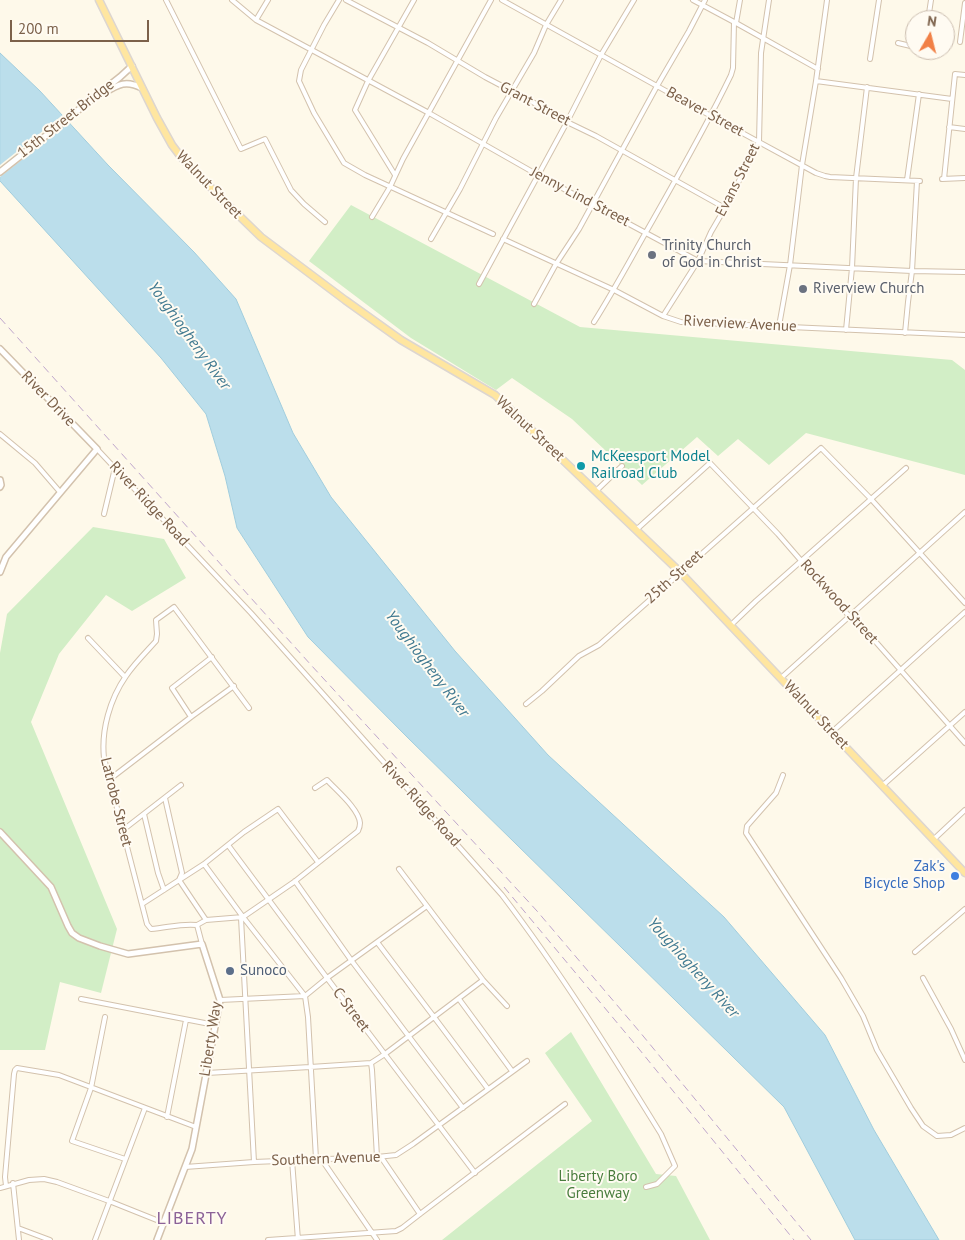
<!DOCTYPE html>
<html>
<head>
<meta charset="utf-8">
<style>
  body { margin:0 }
  #map { position:relative; width:965px; height:1240px; overflow:hidden; background:#fef9ea; font-family:"PT Sans",sans-serif }
  canvas { display:block }
  .north { position:absolute; left:905px; top:10px; width:50px; height:50px; box-sizing:border-box; background:#fffbf2; border:1px solid #cbbdaf; border-radius:50%; rotate:8deg; font-size:14px; font-weight:700; line-height:20px; text-align:center; color:#7c614a }
  .north::after { content:''; display:block; margin:auto; width:18px; height:22px; background:#f18046; clip-path:polygon(50% 0,100% 100%,50% 72%,0 100%) }
  .scale { position:absolute; left:10px; top:20px; width:139px; height:22px; box-sizing:border-box; border:2px solid #7c614a; border-top:0; padding-left:6px; font-size:15px; line-height:18px; white-space:nowrap; color:#7c614a; -webkit-text-stroke:4px #fffbf2; paint-order:stroke }
</style>
</head>
<body>
<div id="map">
<canvas width="965" height="1240"></canvas>
<div class="north">N</div>
<div class="scale">200 m</div>
</div>
<script>
const context = document.querySelector('canvas').getContext('2d');
context.lineJoin = 'round';
function paint(path, color) { context.fillStyle = color; context.fill(path, 'evenodd'); }
function stroke(path, color, width, dash) { context.strokeStyle = color; context.lineWidth = width; context.lineCap = dash ? 'butt' : 'round'; context.setLineDash(dash || []); context.stroke(path); }
function drawText(font, color, halo, rows, align = 'center') {
  context.font = font + ' "PT Sans",sans-serif'; context.lineWidth = 4; context.setLineDash([]); context.textBaseline = 'middle'; context.strokeStyle = halo; context.fillStyle = color; for (const [text, x, y, turn = 0] of rows) {
    context.save(); context.translate(x, y); context.rotate((+turn || 0) * Math.PI / 180); context.textAlign = isNaN(turn) ? turn : align; if (halo) context.strokeText(text, 0, 0); context.fillText(text, 0, 0); context.restore();
  }
}
paint(new Path2D(`
  M351,205L580,327L952,360L965,370V475L806,433L769,465L738,439L718,456L697,437L642,485L572,419L512,378L496,390L411,338L309,261Z
  M93,527L164,539L186,578L132,611L106,595L59,654L31,722L117,929L101,993L60,982L45,1050H0V653L7,614Z
  M571,1032L656,1174L676,1176L710,1240H442L592,1121L545,1053Z`), '#d2eec6');
const water = new Path2D(`
  M0,53L40,91L108,165L194,252L236,299L293,433L331,497L455,651L548,755L724,917L825,1035L874,1130L939,1240H855L784,1107L408,738L308,637L237,528L225,476L206,414L161,358L0,181Z`);
paint(water, '#bbdeeb');
stroke(water, '#a1cddd', 1);
paint(new Path2D(`
  M64,114L71,121L0,177V165Z`), '#fef9ea');
const minor = new Path2D(`
  M166,0L241,149L265,139L291,190L304,204L325,222
  M232,0L256,20L429,113L538,175L698,261L912,271L965,272
  M339,0L324,25L301,70L299,81L314,113L344,163L365,175L493,234
  M346,0L428,43L485,77L540,106L567,122L596,136L725,208
  M502,0L711,116L816,173L825,176L830,177L920,181
  M693,0L736,23L818,69
  M256,20L268,0
  M928,20L931,0
  M736,23L740,0
  M960,42L965,3
  M898,43L915,47
  M870,59L879,0
  M816,81L952,99
  M949,127L965,129
  M395,175L355,110L368,81L414,0
  M942,179L965,178
  M944,179L955,74L965,75
  M907,180L919,94
  M372,217L390,187L403,159L491,0
  M431,239L460,189L496,118L534,53L546,25L561,0
  M503,239L614,290L663,316L681,322L965,335
  M479,284L567,122L601,55L634,0
  M534,304L556,264L579,229L657,86L689,31L705,0
  M663,316L698,261L711,232L725,208L759,142L761,53L769,0
  M594,322C613,292 629,262 646,232C675,181 705,129 731,75L733,68L734,22
  M779,326L790,265L802,165L816,81L827,0
  M846,330L852,268L856,178L867,87
  M905,333L908,302L912,271L917,181
  M0,434L35,463L60,492
  M97,449L251,613L502,895C560,971 611,1053 661,1134L675,1166L657,1184L646,1187
  M596,491L622,466
  M104,514L115,468
  M636,530L710,463L778,534L849,616L875,641L965,743
  M731,625L756,601L906,468
  M88,638L125,677
  M781,678L965,512
  M526,704L542,691L579,656L599,645L821,448L871,499L965,603
  M191,717L172,688L212,657
  M832,732L965,612
  M783,775L776,793L747,826L746,833L841,978L863,1016L877,1050L911,1108L923,1126L937,1136L951,1135L965,1128
  M110,779L191,717L234,686
  M882,786L965,712
  M165,798L182,873L179,880L206,920
  M144,814L158,873L164,890
  M123,830L181,785
  M933,840L965,810
  M228,845L327,978L475,1173
  M204,864L243,917L305,996L308,1017L316,1159
  M399,869L483,980L507,1006
  M295,881L351,960L463,1108
  M142,904L204,864L244,832L278,809L318,862
  M241,918L254,1162
  M197,925C181,923 167,928 151,929L147,924L104,758C101,730 110,699 126,676C134,664 146,652 156,641L157,634L156,620L174,607L249,708
  M197,925L206,920L243,917L294,882L358,831C359,829 360,826 360,823C359,809 336,790 327,780L315,788
  M197,925L202,944
  M377,942L434,1017L488,1089
  M915,952L965,909
  M923,978L951,1029L965,1060
  M81,999L215,1025
  M459,999L512,1071
  M220,1000L305,996L327,978L427,906
  M105,1017L91,1088L72,1141L125,1159
  M371,1063L372,1070L377,1157
  M207,1073L310,1067L371,1063L385,1054L483,980
  M167,1117L186,1020
  M381,1157L420,1214
  M292,1160L298,1240
  M322,1160L377,1240
  M185,1167L254,1162L377,1157L396,1155L413,1144L527,1061
  M13,1183L19,1240
  M6,1186L5,1177L14,1074L15,1070L17,1068L59,1075L196,1127
  M0,1188L29,1180L44,1179L57,1182L109,1201L164,1223
  M18,1228L50,1240
  M95,1240L145,1108
  M268,1240L396,1231L402,1228L420,1214L565,1104`);
const tertiary = new Path2D(`
  M104,93C119,84 126,80 142,88
  M0,172L120,77L132,66
  M0,349L97,449L6,557L0,572
  M0,480L1,485L0,487
  M0,832L51,887L68,926L72,933L79,938L100,946L128,954L202,944L220,1000L192,1149L157,1240`);
const primary = new Path2D(`
  M99,0L157,118L172,145L181,157L225,202L261,237L345,300L401,340L495,395L680,572L965,873`);
stroke(minor, '#d3c2ad', 6);
stroke(tertiary, '#d3c2ad', 8);
stroke(primary, '#ddd6d0', 9);
stroke(minor, '#fff', 4);
stroke(tertiary, '#fff', 5);
stroke(primary, '#ffe6a0', 6);
stroke(new Path2D(`
  M0,318L311,665L537,911L639,1031L811,1240
  M504,887L639,1049L794,1240`), '#bea5cb', 1, [8, 5]);
for (const [x, y, r, color] of [
  [652,255,5,"#6b7280"],
  [803,289,5,"#6b7280"],
  [581,466,5,"#0f9aa8"],
  [955,876,5,"#3f7fe0"],
  [230,971,5,"#5c6f8a"]
]) { const dot = new Path2D(); dot.arc(x, y, r, 0, 2 * Math.PI); context.fillStyle = color; context.fill(dot); stroke(dot, '#fffbf2', 2); }
drawText('15px', '#7c614a', '#fffbf2', [
  ["Grant Street",535,104,28],
  ["Beaver Street",705,112,29],
  ["15th Street Bridge",66,119,-38],
  ["Evans Street",738,180,-63],
  ["Walnut Street",209,185,46],
  ["Jenny Lind Street",580,197,28],
  ["Riverview Avenue",740,324,3],
  ["River Drive",48,399,46],
  ["Walnut Street",530,429,43],
  ["River Ridge Road",149,504,47],
  ["25th Street",674,577,-42],
  ["Rockwood Street",839,602,48],
  ["Walnut Street",816,715,47],
  ["Latrobe Street",116,802,76],
  ["River Ridge Road",421,804,48],
  ["C Street",351,1010,53],
  ["Liberty Way",211,1039,-81],
  ["Southern Avenue",326,1159,-2]
]);
drawText('15px', '#5b616d', '#fffbf2', [
  ["Trinity Church",662,246],
  ["of God in Christ",662,263],
  ["Riverview Church",813,289]
], 'left');
drawText('15px', '#0d838f', '#fffbf2', [
  ["McKeesport Model",591,457],
  ["Railroad Club",591,474]
], 'left');
drawText('15px', '#366cbe', '#fffbf2', [
  ["Zak's",945,867],
  ["Bicycle Shop",945,884]
], 'right');
drawText('15px', '#4e5e75', '#fffbf2', [
  ["Sunoco",240,971]
], 'left');
drawText('15px', '#497d3d', '#fffbf2', [
  ["Liberty Boro",598,1177],
  ["Greenway",598,1194]
]);
drawText('italic 16px', '#417a91', '#fffbf2', [
  ["Youghiogheny River",189,336,54],
  ["Youghiogheny River",427,664,53],
  ["Youghiogheny River",693,968,48]
]);
context.letterSpacing = '1px';
drawText('18px', '#8c6298', '#fffbf2', [
  ["LIBERTY",192,1219]
]);
context.letterSpacing = '0px';
</script>
</body>
</html>
